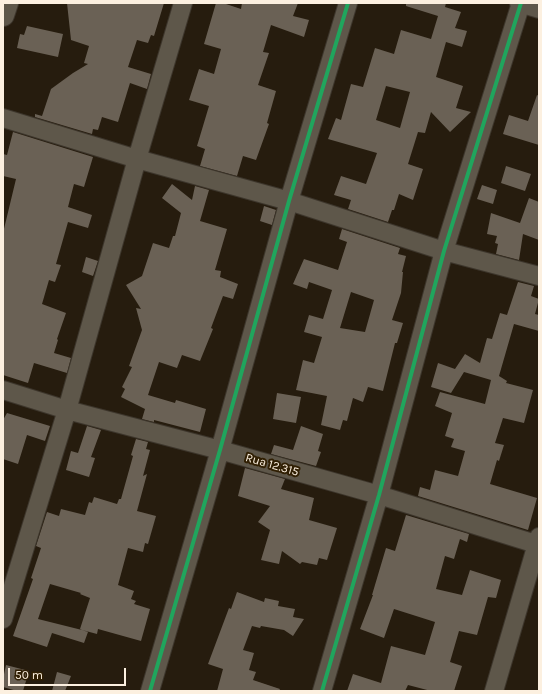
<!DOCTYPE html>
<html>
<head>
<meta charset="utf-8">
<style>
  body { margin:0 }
  #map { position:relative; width:542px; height:694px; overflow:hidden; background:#261c0e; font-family:Karla,sans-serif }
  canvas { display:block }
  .frame { position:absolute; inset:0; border:4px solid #fcf0e0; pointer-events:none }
  .scale { position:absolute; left:8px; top:668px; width:118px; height:18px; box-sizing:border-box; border:2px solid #fcf0e0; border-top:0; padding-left:5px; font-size:12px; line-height:14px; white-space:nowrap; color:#fcf0e0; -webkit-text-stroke:3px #301f03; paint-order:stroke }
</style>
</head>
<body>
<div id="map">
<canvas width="542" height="694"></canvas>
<div class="frame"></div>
<div class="scale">50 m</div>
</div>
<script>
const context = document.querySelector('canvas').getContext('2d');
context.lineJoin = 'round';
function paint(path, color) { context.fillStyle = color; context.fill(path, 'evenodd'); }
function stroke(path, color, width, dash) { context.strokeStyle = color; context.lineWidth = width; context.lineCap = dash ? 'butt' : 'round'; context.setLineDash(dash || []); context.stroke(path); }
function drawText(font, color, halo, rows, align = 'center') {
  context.font = font + ' Karla,sans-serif'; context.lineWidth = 4; context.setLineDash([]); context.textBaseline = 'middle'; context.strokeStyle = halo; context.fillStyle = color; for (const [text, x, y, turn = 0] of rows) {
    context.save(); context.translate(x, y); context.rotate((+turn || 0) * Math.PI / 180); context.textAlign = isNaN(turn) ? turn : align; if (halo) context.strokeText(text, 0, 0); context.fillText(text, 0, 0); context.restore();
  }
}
paint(new Path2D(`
  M67,3H164L154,36L151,35L148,43L137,40L128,67L151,74L147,89L130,83L118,122L102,117L98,130L93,129L92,134L35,117V114L42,116L51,89L73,73L88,64L84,63L89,46L71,40Z
  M216,3H223L241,9L242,3H298L293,16L309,20L304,37L271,25L263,52L269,53L258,85L276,91L267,123L269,124L256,160L243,156L237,176L200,166L205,149L197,146L209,106L189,100L199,69L214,74L221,49L204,44Z
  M406,3H446L445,7L461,12L455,28L467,31L462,47L446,42L436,77L463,86L456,108L471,112L450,132L431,112L425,133L418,132L408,164L423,169L413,200L399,194L394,210H392L388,222L348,209L351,200L334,195L341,176L366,184L377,153L328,139L336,118L341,120L351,84L363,87L375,48L394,54L401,30L431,39L438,16L406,6ZM386,86L410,92L400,128L376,120Z
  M27,26L63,34L58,57L17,48L20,34L24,35Z
  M537,95L539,96V145L503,134L509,115L528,121Z
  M13,132L93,157L84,187L74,184L68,207L92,215L88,228L68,222L56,264L61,265L55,282L49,280L42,304L66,313L57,339L58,340L54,353L71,358L67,373L34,363L28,383L3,375V233L16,179L3,176V154L7,155Z
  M506,166L531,174L525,191L501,183Z
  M172,184L192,200L195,186L209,190L200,221L227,229L215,270L221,271L220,277L238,284L233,299L223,296L211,328L213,329L200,361L182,355L177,368L159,362L148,395L175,403L176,400L206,409L200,432L154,420V422L142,419L145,409L121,397L125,389L122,387L132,367L129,366L142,330L136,308L141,309L126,285L142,276L153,243L169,248L173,236H175L181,213L162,198Z
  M482,185L497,190L493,204L477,199Z
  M529,198L539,202V240L523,234L519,260L496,254L498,244L495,243L497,236L487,234L491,213L520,223Z
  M264,206L276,210L272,225L260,221Z
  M342,229L400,248L398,254L406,256L402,272H403L401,293L392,320L403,323L397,343H395L383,391L368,387L363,402L353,398L347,421L343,420L340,430L321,425L327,396L296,390L303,360L314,363L322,337L304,332L309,315L323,319L332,290L309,282L307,289L293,284L304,259L338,270L347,242L339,239ZM351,292L374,300L365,332L340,328Z
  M86,257L98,261L93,276L82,272Z
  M518,282L534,286L531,296L539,299L535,314L539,315V331L514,324L499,376L507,381L506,383L533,390L524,423L503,418L495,443L504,445L499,461L497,460L490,484L537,498L528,530L418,496L420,487L430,490L435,470L458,476L465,451L451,447L454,439L445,436L452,413L435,406L440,392L485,404L491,380L464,372L451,393L431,387L438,363L455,369L465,354L480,363L487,338L492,339L500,313L507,315Z
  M277,393L301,397L296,423L273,419Z
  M7,413L50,426L45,441L27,435L18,464L3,459V420Z
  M87,426L101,430L91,457L95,458L89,477L66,470L71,451L78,453Z
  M301,426L323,434L318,451L321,452L316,466L271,454L274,445L293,450Z
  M136,439L148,442L146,449L150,450L143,476L147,474L137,511L156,516L148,544L145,543L143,552L128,548L118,585L134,591L131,599L136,601L134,604L150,609L141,641L98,629L97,634L82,630L88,632L84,643L52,633L47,647L13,636L33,579L31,578L41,548L36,546L47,512L59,516L61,509L85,515L89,502L92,503L94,497L117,504L119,499H121L133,456L131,455ZM50,584L81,593L80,594L90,598L80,629L82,630L38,619Z
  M245,468L285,479L281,489L314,498L309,520L337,528L327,560L319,558L317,565L302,562L300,564L282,551L279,564L261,560L270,530L258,522L270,506L238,496Z
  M406,515L469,534L467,542L460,539L454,559L445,556L436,589L462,595L470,570L501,580L496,598L488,597L477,635L459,631L450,662L462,666L454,691H431L408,685L405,691H347L353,674L381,683L391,646L425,655L435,622L394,609L384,638L360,629L373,595H372L386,548L395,551Z
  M237,592L264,602L265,598L279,601L278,606L295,609L293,617L304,619L293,636L284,630L261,626L260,628L252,626L243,650L254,653L249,670L256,672L253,680L280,689L279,691H217L223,669L208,664L229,608L231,609Z
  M6,665L29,671L23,691H17L3,687V679Z
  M57,672L71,676L65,691H52Z`), '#6a6155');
const minor = new Path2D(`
  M519,3L539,9
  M3,118L137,159L289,201L444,251L539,276
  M3,390L67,410L220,450L379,495L539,545
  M3,619L67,410L137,159L183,3
  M150,691L220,450L289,201L348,3
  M322,691L379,495L444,251L521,3
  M494,691L539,537`);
const tertiary = new Path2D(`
  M3,15L7,3`);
stroke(minor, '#3d362c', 20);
stroke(tertiary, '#3d362c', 24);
stroke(minor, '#5e574a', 18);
stroke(tertiary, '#5e574a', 22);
stroke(new Path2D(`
  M150,691L220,450L289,201L348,3
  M322,691L379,495L444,251L521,3`), '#20a55d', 4);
drawText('12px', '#fcf0e0', '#301f03', [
  ["Rua 12.315",272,465,16]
]);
</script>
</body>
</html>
